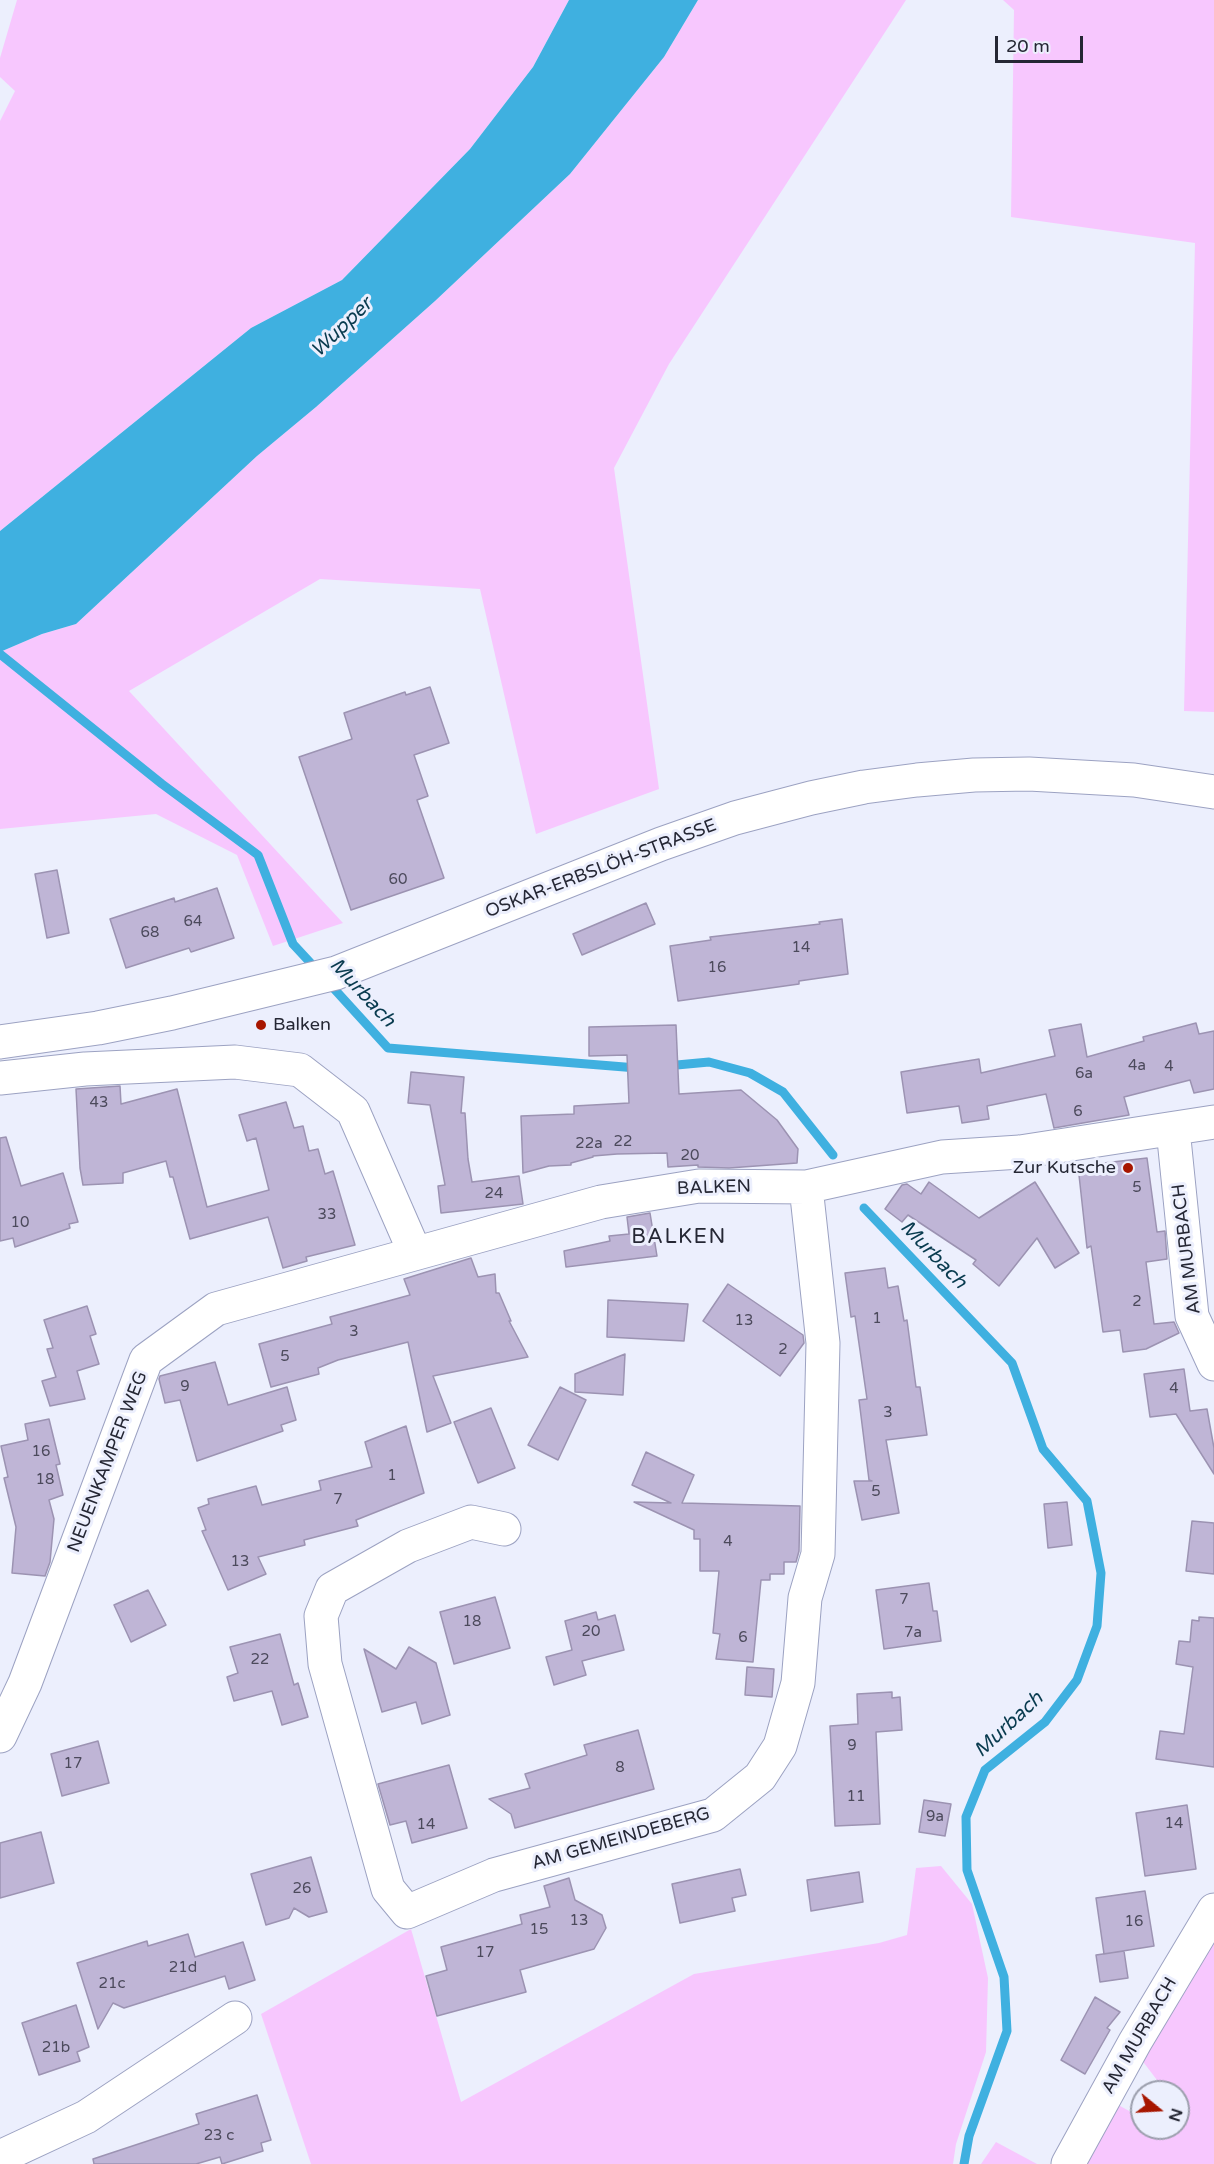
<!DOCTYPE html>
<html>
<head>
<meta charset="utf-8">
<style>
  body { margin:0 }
  #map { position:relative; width:1214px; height:2164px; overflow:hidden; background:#eceffd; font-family:"Varela Round",sans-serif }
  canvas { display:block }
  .north { position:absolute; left:1130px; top:2080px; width:60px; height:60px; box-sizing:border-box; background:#eceffd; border:2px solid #9c9fad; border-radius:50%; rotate:108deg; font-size:16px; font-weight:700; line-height:24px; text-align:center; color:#252734 }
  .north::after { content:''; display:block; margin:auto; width:21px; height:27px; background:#a71600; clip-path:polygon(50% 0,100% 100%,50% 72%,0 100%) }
  .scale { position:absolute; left:995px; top:36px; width:88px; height:27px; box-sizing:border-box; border:3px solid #252734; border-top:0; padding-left:8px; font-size:18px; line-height:21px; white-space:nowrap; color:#252734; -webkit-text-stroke:4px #eceffd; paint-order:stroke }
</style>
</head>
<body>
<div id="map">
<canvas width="1214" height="2164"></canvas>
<div class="north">N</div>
<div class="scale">20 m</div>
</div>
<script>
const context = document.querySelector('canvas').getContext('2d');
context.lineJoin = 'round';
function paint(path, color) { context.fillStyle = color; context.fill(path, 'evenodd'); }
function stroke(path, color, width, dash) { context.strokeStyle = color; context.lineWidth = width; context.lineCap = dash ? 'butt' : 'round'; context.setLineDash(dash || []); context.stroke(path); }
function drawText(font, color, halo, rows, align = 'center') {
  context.font = font + ' "Varela Round",sans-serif'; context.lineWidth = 6; context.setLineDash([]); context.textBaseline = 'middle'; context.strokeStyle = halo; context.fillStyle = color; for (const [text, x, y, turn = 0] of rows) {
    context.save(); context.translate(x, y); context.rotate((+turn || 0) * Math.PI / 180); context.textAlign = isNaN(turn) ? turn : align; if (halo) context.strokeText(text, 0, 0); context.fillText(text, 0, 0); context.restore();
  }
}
paint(new Path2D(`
  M17,0H569L533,67L470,149L342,280L251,328L0,531V121L15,91L0,77V58Z
  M698,0H906L669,364L614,468L659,789L536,834L480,589L320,579L129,691L343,923L273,946L237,855L156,814L0,829V652L42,634L76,624L257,456L316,407L435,301L570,174L664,57Z
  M1003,0H1214V712L1184,711L1195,243L1011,217L1014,10Z
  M941,1866L972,1904L988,1978L986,2052L956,2144L953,2164H311L261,2014L411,1929L461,2102L694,1974L879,1943L907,1935L916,1868Z
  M1214,1897V2164H1080L1111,2101L1142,2118V2128H1178V2092H1162L1163,2088L1141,2059Z
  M996,2142L1037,2164H981Z`), '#f7c7fe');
paint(new Path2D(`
  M569,0H698L664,57L570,174L435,301L316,407L257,456L76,624L42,634L0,652V531L251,328L342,280L470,149L533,67Z`), '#3fb0e0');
stroke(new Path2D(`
  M0,654L162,784L258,855L293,944L318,971
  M327,981L388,1048L637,1068
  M666,1066L709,1062L750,1073L783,1092L833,1155
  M864,1208L1012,1363L1043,1449L1087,1501L1101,1573L1097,1626L1077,1680L1045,1722L985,1770L966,1817L967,1870L1004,1977L1007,2031L969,2136L964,2164`), '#3fb0e0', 9);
const building = new Path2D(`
  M430,687L449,743L414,755L428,796L417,800L444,878L351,910L299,757L352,739L344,713L405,692L406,695Z
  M57,870L69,933L47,938L35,874Z
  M217,888L234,938L191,952L189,948L126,968L110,919L174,898L175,902Z
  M646,903L655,924L582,955L573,934Z
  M842,919L848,974L799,981V984L678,1001L670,946L711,940L710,937L820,924L819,922Z
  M1196,1023L1199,1034L1214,1031V1089L1194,1093L1190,1080L1124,1097L1129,1115L1054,1128L1046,1094L987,1106L989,1119L962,1123L959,1106L907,1113L901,1072L979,1059L981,1073L1055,1056L1049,1030L1081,1024L1087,1057L1144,1041L1143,1037Z
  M676,1025L679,1094L741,1090L777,1120L798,1149L797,1163L729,1168L698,1167V1165L668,1167L667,1153L617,1154L593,1156V1157L571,1163V1165L549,1166L523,1173L521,1116L574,1114V1106L629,1103L627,1055L589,1056V1027Z
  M411,1072L464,1077L461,1113H465L468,1159L472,1182L519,1176L523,1204L441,1213L438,1186L445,1185L430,1105L408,1103Z
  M120,1086L121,1104L177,1089L207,1207L269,1190L256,1138L247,1141L239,1115L286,1102L294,1128L303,1126L309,1151L318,1149L325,1174L333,1171L355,1245L306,1257L307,1261L283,1268L268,1217L190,1239L173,1177H170L166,1161L123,1173V1183L83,1185L80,1168L76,1089Z
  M6,1137L21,1186L63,1173L78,1222L69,1224L70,1228L15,1247L13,1238L0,1241V1138Z
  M1147,1158L1157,1232L1165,1231L1167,1259L1146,1262L1154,1324L1174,1322L1179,1333L1146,1349L1123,1352L1120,1330L1103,1332L1091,1246L1087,1248L1078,1166Z
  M929,1182L979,1218L1035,1182L1079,1253L1055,1268L1037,1238L999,1286L973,1264L976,1260L908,1215L902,1222L885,1209L902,1185L907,1184L921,1194Z
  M650,1213L657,1256L566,1267L564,1251L610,1241L609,1236L629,1234L627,1217Z
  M471,1258L478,1277L495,1274L496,1293H499L511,1321H509L528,1357L433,1376L451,1423L427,1432L408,1342L338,1360L318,1368L319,1374L271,1387L259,1344L332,1324L330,1317L410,1295L404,1279Z
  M885,1268L888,1288L898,1286L904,1321L907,1320L916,1387H920L927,1435L886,1440L899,1513L862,1520L854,1481H872L869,1480L859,1400L867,1399L855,1316L851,1317L845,1273Z
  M728,1284L803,1335L804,1343L780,1376L703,1321Z
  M608,1300L688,1304L684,1341L607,1337Z
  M87,1306L96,1334L90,1336L99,1364L77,1371L85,1399L50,1406L42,1381L56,1377L47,1349L53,1348L44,1320Z
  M625,1354L623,1395L575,1392V1374Z
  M215,1362L228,1405L287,1387L296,1420L281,1425L283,1431L197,1461L180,1400L165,1403L159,1379L160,1376Z
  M1184,1369L1190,1411L1207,1409L1214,1448V1474L1176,1414L1150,1417L1144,1374Z
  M560,1387L586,1400L558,1460L528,1445Z
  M491,1408L515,1468L478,1483L454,1422Z
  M49,1419L60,1464L56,1465L63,1495L49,1500L54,1519L50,1562L45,1576L12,1573L16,1527L4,1478L8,1477L1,1446L28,1440L25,1424Z
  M406,1426L424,1493L356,1520L358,1526L304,1540L305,1545L258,1557L266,1574L228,1590L202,1531L206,1530L198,1508L209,1504L208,1499L256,1486L262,1505L321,1490L319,1481L372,1467L365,1442Z
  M646,1452L694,1475L682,1503L800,1506L799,1551L796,1562H784V1574H770V1580H761L753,1662L716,1659L720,1634L713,1633L719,1571H700V1539H694V1530L634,1502L671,1503L632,1485Z
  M1067,1502L1072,1545L1048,1548L1044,1504Z
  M1192,1521L1214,1523V1574L1186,1571Z
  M929,1583L933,1611H937L941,1641L884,1649L876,1590Z
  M148,1590L166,1625L131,1642L114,1605Z
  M495,1597L510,1648L454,1664L440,1612Z
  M596,1612L598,1620L615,1615L624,1650L582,1661L586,1675L554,1685L546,1657L572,1650L565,1621Z
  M1199,1617L1214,1618V1767L1156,1759L1160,1731L1184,1734L1193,1667L1176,1664L1179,1641L1190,1642L1192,1620L1199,1621Z
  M280,1634L294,1685L298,1683L308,1717L282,1725L272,1691L234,1701L227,1677L238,1673L230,1647Z
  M409,1647L436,1663L450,1715L422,1724L416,1702L382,1712L364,1649L396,1669Z
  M747,1667L774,1669L772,1697L745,1695Z
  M892,1692V1698L900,1697L902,1730L876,1732L880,1824L835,1826L830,1726L858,1724L857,1694Z
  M638,1730L654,1789L515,1828L511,1814L489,1799L530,1788L525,1774L587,1755L584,1745Z
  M98,1741L109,1783L62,1796L51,1754Z
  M449,1765L467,1828L412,1843L406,1821L390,1825L378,1784Z
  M924,1800L951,1804L945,1836L919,1832Z
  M1187,1805L1196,1869L1145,1876L1136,1813Z
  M41,1832L54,1883L0,1898V1843Z
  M311,1857L327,1912L309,1917L294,1908L289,1918L266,1925L251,1874Z
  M740,1869L746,1895L732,1898L735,1911L680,1923L672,1884Z
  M859,1872L863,1902L811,1911L807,1880Z
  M569,1878L575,1900L602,1915L606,1928L594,1949L520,1970L526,1992L437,2016L426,1976L447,1970L441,1947L522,1924L520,1915L550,1907L544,1886Z
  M1145,1891L1154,1946L1104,1954L1096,1898Z
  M188,1934L195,1957L243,1942L255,1980L229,1989L225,1976L124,2008L113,2003L98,2029L77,1963L147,1941L148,1946Z
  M1124,1951L1128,1978L1100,1982L1096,1955Z
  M1095,1997L1120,2012L1107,2028L1110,2030L1085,2074L1061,2060Z
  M76,2005L89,2047L77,2052L80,2061L39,2075L22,2023Z
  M257,2095L271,2140L261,2143L263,2151L222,2164L220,2157L196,2164H94L93,2159L199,2124L196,2114Z`);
paint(building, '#bfb5d6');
stroke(building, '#9c93b2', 1.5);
const street = new Path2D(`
  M0,1078L85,1069L235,1062L300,1070L353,1111L415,1253
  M1173,1129L1192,1316L1214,1364
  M504,1529L471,1522L408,1546L332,1589L321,1616L325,1664L388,1889L407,1912L494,1875L713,1815L760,1777L780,1746L798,1683L805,1598L818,1554L823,1343L806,1187
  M0,1736L25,1683L146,1360L216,1309L601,1202L699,1186L806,1187L942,1157L1020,1152L1214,1122
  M0,2157L86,2117L235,2018
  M1068,2164L1135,2042L1214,1910`);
const secondary = new Path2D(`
  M0,1042L98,1028L172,1013L336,973L661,844L735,818L811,798L864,787L917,780L974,775L1029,774L1134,780L1214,792`);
stroke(street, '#9ca2c2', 35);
stroke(secondary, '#9ca2c2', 35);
stroke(street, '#fff', 33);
stroke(secondary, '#fff', 33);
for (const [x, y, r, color] of [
  [261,1025,6,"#a71600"],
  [1128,1168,6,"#a71600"]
]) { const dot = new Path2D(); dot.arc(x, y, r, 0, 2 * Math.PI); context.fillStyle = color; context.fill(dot); stroke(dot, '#eceffd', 2); }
drawText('15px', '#4c4a5c', null, [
  ["60",398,880],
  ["64",193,922],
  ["68",150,933],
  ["14",801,948],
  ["16",717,968],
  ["4a",1137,1066],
  ["4",1169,1067],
  ["6a",1084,1074],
  ["43",99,1103],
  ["6",1078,1112],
  ["22",623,1142],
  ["22a",589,1144],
  ["20",690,1156],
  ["5",1137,1188],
  ["24",494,1194],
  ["33",327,1215],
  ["10",20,1223],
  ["2",1137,1302],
  ["1",877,1319],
  ["13",744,1321],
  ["3",354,1332],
  ["2",783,1350],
  ["5",285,1357],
  ["9",185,1387],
  ["4",1174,1389],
  ["3",888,1413],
  ["16",41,1452],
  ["1",392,1476],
  ["18",45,1480],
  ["5",876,1492],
  ["7",338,1500],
  ["4",728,1542],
  ["13",240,1562],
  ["7",904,1600],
  ["18",472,1622],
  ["20",591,1632],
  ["7a",913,1633],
  ["6",743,1638],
  ["22",260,1660],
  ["9",852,1746],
  ["17",73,1764],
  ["8",620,1768],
  ["11",856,1797],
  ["9a",935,1817],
  ["14",1174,1824],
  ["14",426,1825],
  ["26",302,1889],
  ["13",579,1921],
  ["16",1134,1922],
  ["15",539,1930],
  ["17",485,1953],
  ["21d",183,1968],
  ["21c",112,1984],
  ["21b",56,2048],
  ["23 c",219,2136]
]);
drawText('18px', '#252734', '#eceffd', [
  ["OSKAR-ERBSLÖH-STRASSE",601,869,-21],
  ["BALKEN",714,1188,-2],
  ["AM MURBACH",1187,1249,-97],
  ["NEUENKAMPER WEG",108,1462,-69],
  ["AM GEMEINDEBERG",621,1839,-16],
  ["AM MURBACH",1140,2036,-60]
]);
drawText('18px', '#252734', '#eceffd', [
  ["Balken",273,1025],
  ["Zur Kutsche",1116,1168,"right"]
], 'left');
drawText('italic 20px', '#093b4f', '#eceffd', [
  ["Wupper",342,328,-44],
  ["Murbach",362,993,47],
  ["Murbach",933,1255,46],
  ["Murbach",1009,1725,-43]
]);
context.letterSpacing = '1.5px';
drawText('21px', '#252734', '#eceffd', [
  ["BALKEN",679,1237]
]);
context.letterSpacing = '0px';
</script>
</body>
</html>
